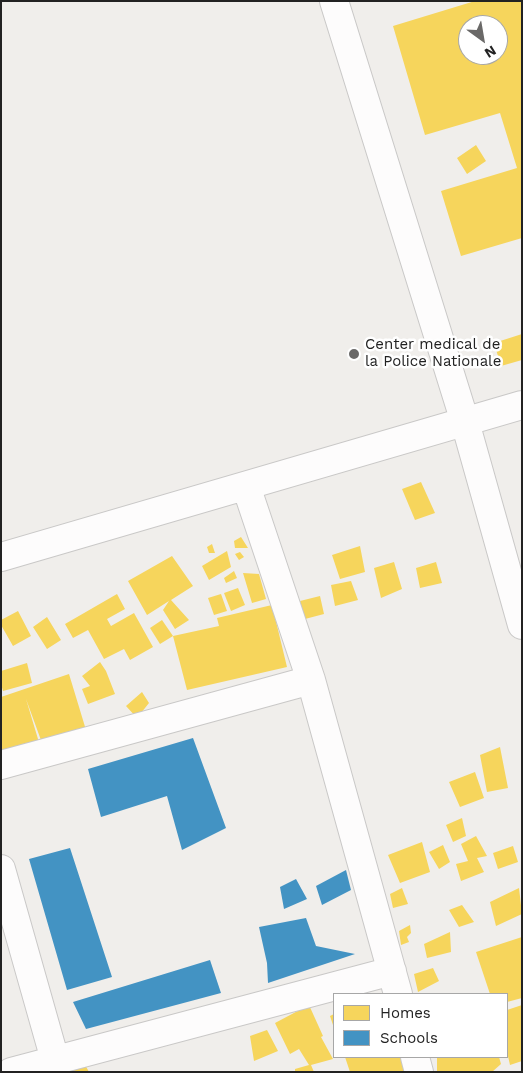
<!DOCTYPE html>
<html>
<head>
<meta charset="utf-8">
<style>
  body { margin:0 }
  #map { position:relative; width:523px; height:1073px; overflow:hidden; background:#f0eeeb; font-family:"Work Sans",sans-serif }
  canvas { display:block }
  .frame { position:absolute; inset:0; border:2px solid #222; pointer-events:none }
  .legend { position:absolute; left:333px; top:993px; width:175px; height:65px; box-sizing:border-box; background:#fff; border:1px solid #a7a7a7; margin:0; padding:6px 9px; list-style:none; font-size:15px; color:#222 }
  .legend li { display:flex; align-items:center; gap:10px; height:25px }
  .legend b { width:25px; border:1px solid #a7a7a7 }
  .north { position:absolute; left:458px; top:15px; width:50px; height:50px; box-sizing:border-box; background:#fff; border:1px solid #a7a7a7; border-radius:50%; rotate:148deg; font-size:14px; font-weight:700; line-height:20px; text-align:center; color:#222 }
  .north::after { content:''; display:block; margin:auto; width:18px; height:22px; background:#6a6968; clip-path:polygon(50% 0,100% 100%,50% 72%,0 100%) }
</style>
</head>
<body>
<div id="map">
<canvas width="523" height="1073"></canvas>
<div class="frame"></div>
<ul class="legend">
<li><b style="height:14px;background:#f6d55c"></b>Homes</li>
<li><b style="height:14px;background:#4393c3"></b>Schools</li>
</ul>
<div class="north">N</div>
</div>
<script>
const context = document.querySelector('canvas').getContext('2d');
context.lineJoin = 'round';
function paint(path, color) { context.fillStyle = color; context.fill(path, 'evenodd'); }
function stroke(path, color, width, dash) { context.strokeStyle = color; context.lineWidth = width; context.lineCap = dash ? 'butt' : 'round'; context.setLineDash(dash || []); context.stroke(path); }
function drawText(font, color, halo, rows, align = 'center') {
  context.font = font + ' "Work Sans",sans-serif'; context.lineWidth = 5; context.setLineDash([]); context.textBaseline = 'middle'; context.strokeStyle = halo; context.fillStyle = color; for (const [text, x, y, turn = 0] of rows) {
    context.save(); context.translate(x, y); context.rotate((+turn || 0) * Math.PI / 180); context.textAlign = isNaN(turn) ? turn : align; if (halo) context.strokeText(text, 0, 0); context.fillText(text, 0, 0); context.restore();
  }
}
paint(new Path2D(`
  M475,1H522V238L461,256L441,191L517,168L500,113L425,135L393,26ZM468,25H498V55H468Z
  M476,145L486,161L467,174L457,158Z
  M522,334V360L501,366L494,343Z
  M421,482L435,513L415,520L402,489Z
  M241,537L248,548H235L234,541Z
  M212,544L215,553H209L207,547Z
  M360,546L365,572L340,579L332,555Z
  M227,551L231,567L209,580L202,566Z
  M240,552L244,557L239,560L235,554Z
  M172,556L193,586L171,600L189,620L175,629L163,610L169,601L147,615L128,581Z
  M394,562L402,589L381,598L374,568Z
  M436,562L442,583L420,588L416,568Z
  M234,571L237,578L226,583L224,578Z
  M243,573L259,574L266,599L252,603Z
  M351,581L358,600L335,606L331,585Z
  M238,588L245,605L231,611L224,593Z
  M117,594L125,609L107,619L111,626L134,613L153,647L130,660L124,649L104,659L88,630L73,638L65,624Z
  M221,594L227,611L214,615L208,598Z
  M320,596L324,614L305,619L300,601Z
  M272,605L287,667L187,690L173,636L219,626L217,618Z
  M18,611L31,636L13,646L1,625V620Z
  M47,617L61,640L47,649L33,627Z
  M162,620L173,636L160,644L150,628Z
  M100,662L106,671L115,694L88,704L82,689L90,686L82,676Z
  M27,663L32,683L3,691L1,684V671Z
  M69,674L86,730L42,743L26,699L41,749L1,760V697Z
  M142,692L149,703L137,718L126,706Z
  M500,747L508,788L487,792L480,755Z
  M475,772L484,798L460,807L449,782Z
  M462,818L466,836L453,842L446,825Z
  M476,836L487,856L477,858L484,872L461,881L456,864L468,861L461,844Z
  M422,842L430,872L400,883L388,855Z
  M443,845L450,862L439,869L429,852Z
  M513,846L518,862L498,869L493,853Z
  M402,888L408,904L393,908L390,894Z
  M519,888L522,914L496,926L490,902Z
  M462,905L474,922L459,927L449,910Z
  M410,925L411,933L407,937L409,942L401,945L399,931Z
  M450,932L451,952L427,958L424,944Z
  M522,937V998L507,1002V994H490L476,952Z
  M433,968L439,981L418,992L414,974Z
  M309,1005L323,1036L321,1037L333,1059L311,1065L314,1072H295V1069L309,1065L299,1049L290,1054L275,1023Z
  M522,1005V1061L510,1065L507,1052V1010Z
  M334,1014V1028L330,1016Z
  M267,1030L278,1051L254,1061L250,1036Z
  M345,1057H402L407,1072H350Z
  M437,1057H499L501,1064L492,1072H437Z
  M84,1063L89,1072H72Z`), '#f6d55c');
paint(new Path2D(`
  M193,738L226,828L182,850L167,796L101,817L88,769Z
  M70,848L112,977L67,990L29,859Z
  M346,870L351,890L322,905L316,886Z
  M296,879L307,899L284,909L280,887Z
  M306,918L316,946L355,954L268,983L267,963L259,927Z
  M210,960L221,993L86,1029L73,1002Z`), '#4393c3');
const street = new Path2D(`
  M334,1L465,422L522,625
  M246,486L311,680L398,994
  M1,557L522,405
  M1,765L311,680
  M1,869L55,1060
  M415,1057L419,1072
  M11,1072L392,971`);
stroke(street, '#c9c8c7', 30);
stroke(street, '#fdfcfc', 28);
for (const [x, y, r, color] of [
  [354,354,6,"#6a6968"]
]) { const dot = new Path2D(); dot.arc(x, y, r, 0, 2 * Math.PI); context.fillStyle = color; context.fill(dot); stroke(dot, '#fff', 2); }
drawText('15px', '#222', '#fff', [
  ["Center medical de",365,345],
  ["la Police Nationale",365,362]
], 'left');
</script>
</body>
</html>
